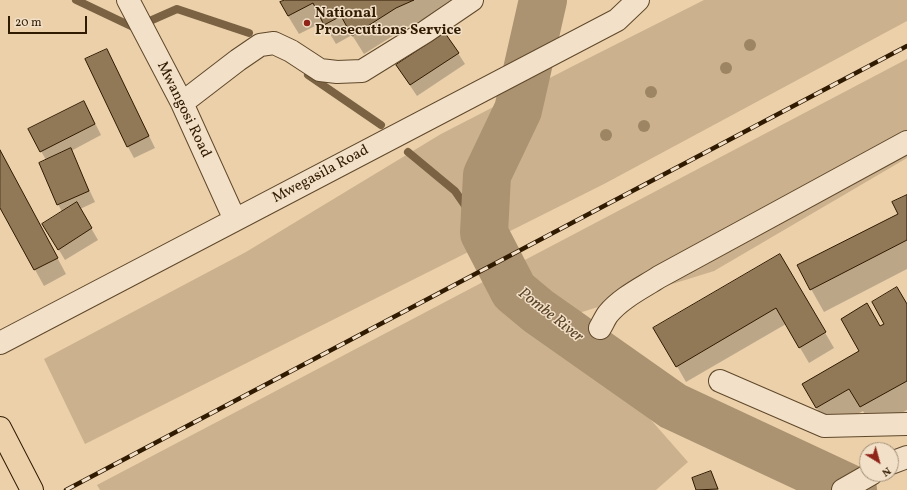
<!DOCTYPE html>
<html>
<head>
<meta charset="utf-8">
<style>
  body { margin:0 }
  #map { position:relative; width:907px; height:490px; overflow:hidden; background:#ebd0aa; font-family:Vollkorn,serif }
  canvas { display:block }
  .north { position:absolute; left:859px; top:442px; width:40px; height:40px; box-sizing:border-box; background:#f2e0c8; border:1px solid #a49178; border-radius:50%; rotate:143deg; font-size:11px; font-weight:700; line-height:16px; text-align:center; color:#301a00 }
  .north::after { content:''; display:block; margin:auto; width:14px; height:18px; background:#8f2418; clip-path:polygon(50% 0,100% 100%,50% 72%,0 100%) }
  .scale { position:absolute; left:8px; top:16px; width:79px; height:18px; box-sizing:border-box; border:2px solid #301a00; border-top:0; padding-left:5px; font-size:12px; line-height:14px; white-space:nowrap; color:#301a00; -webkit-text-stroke:3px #f2e0c8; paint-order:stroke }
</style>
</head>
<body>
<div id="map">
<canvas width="907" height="490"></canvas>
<div class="north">N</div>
<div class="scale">20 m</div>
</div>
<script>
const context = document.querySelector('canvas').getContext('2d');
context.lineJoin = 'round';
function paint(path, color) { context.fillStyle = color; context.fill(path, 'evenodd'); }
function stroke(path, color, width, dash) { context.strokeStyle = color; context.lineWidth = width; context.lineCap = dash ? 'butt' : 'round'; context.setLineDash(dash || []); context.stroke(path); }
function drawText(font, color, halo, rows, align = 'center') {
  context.font = font + ' Vollkorn,serif'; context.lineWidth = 3; context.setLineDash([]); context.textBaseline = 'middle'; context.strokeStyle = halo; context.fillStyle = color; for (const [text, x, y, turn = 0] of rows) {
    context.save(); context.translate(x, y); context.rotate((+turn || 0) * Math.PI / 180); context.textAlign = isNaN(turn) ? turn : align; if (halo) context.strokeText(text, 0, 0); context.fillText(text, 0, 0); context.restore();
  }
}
paint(new Path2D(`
  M704,0H907V21L604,184L85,444L44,359L246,252L441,134L575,65Z
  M907,59V158L714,271L582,312L581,369L637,404L688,462L656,490H100L97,485Z`), '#cbb18d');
paint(new Path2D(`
  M287,0H464L407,27L364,54L352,35L336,44L323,22L299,34L288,16Z
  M107,50L155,148L134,158L128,147Z
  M458,53L465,64L417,96L397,66Z
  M90,113L101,135L71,151L95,202L80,209L98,240L65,260L43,224L62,212L58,204L46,160L41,151Z
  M0,151L66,274L44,286L0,206Z
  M907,196V269L824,312L811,289L899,214Z
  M780,255L834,348L809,363L786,324L686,382L655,328Z
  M907,306V410L873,429L863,411L829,430L816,407L880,327Z
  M711,472L719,490H697L693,479Z`), '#0003');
stroke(new Path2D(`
  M76,0L135,28
  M152,20L177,9L249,33
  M308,75L381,125
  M408,152L455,191L484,233`), '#7a6243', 8);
stroke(new Path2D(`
  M543,0L518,110L487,175L484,233L514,291L538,311L673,406L853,490`), '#ab9270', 48);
const building = new Path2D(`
  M285,0H414L396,8L352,36L341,16L324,25L313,3L288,16L280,2Z
  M445,33L459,53L410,85L396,65Z
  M107,49L149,136L127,147L85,59Z
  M84,101L95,124L40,152L28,129Z
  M71,148L89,191L57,205L39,163Z
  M0,150L58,258L34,270L0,208Z
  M907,195V240L810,290L797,265L898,214L892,202Z
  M77,202L92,228L58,250L42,224Z
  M780,254L826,332L799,348L776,308L676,367L653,328Z
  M897,287L907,304V381L860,407L849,389L816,408L802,384L859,351L841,319L867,303L880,326L884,324L872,302Z
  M711,471L718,489L696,490L692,478Z`);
paint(building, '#917958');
stroke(building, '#301a00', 1);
const minor = new Path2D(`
  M128,0L182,103L235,220
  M182,103L238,60L260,45L274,43L291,51L320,70L337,72L362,71L425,32L472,0
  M600,328C603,323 605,318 608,314C621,298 642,288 659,277L907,142
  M0,343L617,20L638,0
  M720,381L824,426L907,424
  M891,463L907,457
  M843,490L871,474`);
const major = new Path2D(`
  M0,428L32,490`);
stroke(minor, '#5f482a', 24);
stroke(major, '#301a00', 24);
stroke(minor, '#f2e0c8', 22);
stroke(major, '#ebd0aa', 22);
const rail = new Path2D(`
  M66,490L907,46`);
stroke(rail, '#301a00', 4.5);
stroke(rail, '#f2e0c8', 3, [9]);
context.fillStyle = '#9d8564';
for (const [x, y] of [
  [750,45],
  [726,68],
  [651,92],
  [644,126],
  [606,135]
]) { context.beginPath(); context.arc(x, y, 6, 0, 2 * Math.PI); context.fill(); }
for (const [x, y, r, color] of [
  [307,23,4,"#8f2418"]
]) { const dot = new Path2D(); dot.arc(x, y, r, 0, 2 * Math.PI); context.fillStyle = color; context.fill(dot); stroke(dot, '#f2e0c8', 1.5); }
drawText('bold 15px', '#301a00', '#f2e0c8', [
  ["National",315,14],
  ["Prosecutions Service",315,31]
], 'left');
drawText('15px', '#301a00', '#f2e0c8', [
  ["Mwangosi Road",183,110,64],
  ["Mwegasila Road",321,175,-28]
]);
drawText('italic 16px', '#5b4427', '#f2e0c8', [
  ["Pombe River",550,316,38]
]);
</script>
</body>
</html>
